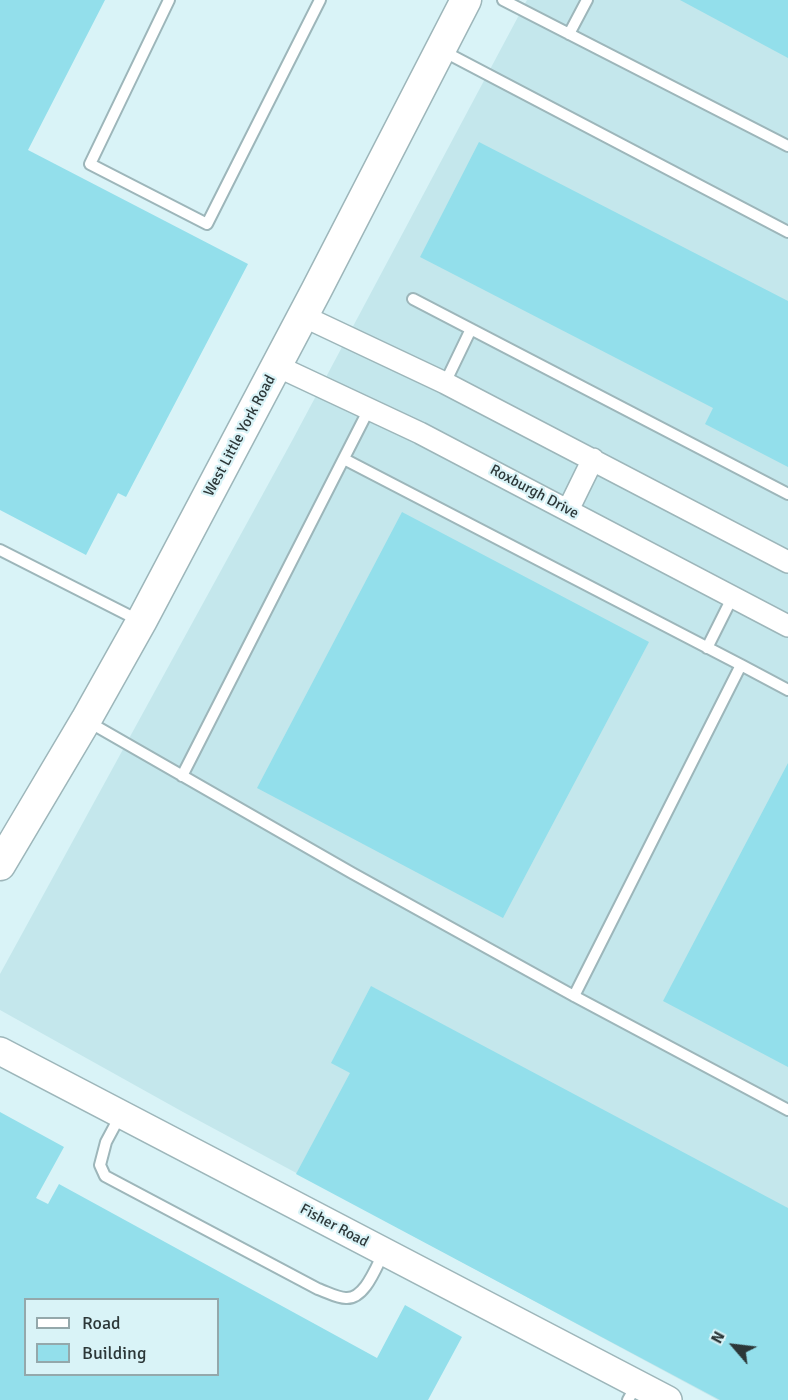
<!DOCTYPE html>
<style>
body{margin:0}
#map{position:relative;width:788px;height:1400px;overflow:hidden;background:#d9f3f7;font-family:Signika,sans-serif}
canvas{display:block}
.legend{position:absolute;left:24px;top:1298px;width:195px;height:78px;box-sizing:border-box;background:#d9f3f7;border:2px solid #94a8ab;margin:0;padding:8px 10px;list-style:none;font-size:18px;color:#2c3738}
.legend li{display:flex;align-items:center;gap:12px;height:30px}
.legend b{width:30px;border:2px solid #94a8ab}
.north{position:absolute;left:704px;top:1316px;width:60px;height:60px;-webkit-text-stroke:4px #d9f3f7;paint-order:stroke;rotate:298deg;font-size:16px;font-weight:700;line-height:24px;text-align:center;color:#2c3738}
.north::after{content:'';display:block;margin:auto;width:21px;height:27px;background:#2c3738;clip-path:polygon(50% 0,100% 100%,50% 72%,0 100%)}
</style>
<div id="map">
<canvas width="788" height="1400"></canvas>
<ul class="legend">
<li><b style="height:8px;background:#fff"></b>Road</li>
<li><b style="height:16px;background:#93dfeb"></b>Building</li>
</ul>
<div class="north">N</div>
</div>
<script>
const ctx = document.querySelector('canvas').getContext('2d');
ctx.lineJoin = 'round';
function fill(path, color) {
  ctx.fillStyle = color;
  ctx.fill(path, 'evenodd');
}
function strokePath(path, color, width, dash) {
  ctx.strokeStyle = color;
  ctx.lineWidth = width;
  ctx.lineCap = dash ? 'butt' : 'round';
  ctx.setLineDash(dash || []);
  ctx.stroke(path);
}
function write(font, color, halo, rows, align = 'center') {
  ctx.font = font + ' Signika,sans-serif';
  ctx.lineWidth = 4.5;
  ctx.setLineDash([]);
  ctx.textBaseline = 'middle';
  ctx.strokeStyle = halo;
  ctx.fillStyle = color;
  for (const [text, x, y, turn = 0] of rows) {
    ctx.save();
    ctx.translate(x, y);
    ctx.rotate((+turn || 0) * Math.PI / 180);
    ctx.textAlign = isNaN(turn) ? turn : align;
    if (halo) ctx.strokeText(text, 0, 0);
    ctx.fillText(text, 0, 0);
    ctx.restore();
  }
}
const built = new Path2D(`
 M527,0H788V1400H718L183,1112L0,1010V974L293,439Z`);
const building = new Path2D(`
 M0,0H105L28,150L248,264L126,497L118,493L86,555L0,510Z
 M680,0H788V58Z
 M479,142L788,301V467L705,424L713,408L420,257Z
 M402,512L649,642L503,918L257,788Z
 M788,763V1067L663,1001Z
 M371,986L788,1208V1400H720L296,1174L350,1073L331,1063Z
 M0,1112L64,1147L36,1198L48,1204L59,1184L377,1358L405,1305L462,1337L428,1400H0ZM26,1300H218V1374H26Z`);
const service = new Path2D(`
 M169,0L90,164L207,224L320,0
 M503,0L788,146
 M569,34L587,0
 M441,50L788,232
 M413,299L788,494
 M445,383L471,329
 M344,459L741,665L574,996
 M0,550L138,620
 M707,648L733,596
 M741,665L788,690
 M87,721L352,873L574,996L788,1110
 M182,776L369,409
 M121,1114L106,1142L100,1165L105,1176L318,1289C327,1292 337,1298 346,1298C365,1299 376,1267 384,1252
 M628,1400L637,1384`);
const minor = new Path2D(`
 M303,316L445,383L788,562
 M277,366L420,433L788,626
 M568,510L593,459`);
const tertiary = new Path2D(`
 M0,1051L668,1400`);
const secondary = new Path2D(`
 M0,865L86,720L141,622L316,291L466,0`);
const streetNames = [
 ["West Little York Road",240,436,-62],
 ["Roxburgh Drive",534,492,28],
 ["Fisher Road",334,1226,28]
];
fill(built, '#c4e7ec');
fill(building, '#93dfeb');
strokePath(service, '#9db6ba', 14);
strokePath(minor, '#9db6ba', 24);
strokePath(tertiary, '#9db6ba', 30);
strokePath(secondary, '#9db6ba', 33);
strokePath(service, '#fff', 10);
strokePath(minor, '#fff', 21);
strokePath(tertiary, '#fff', 27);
strokePath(secondary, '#fff', 30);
write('15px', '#2c3738', '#d9f3f7', streetNames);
</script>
